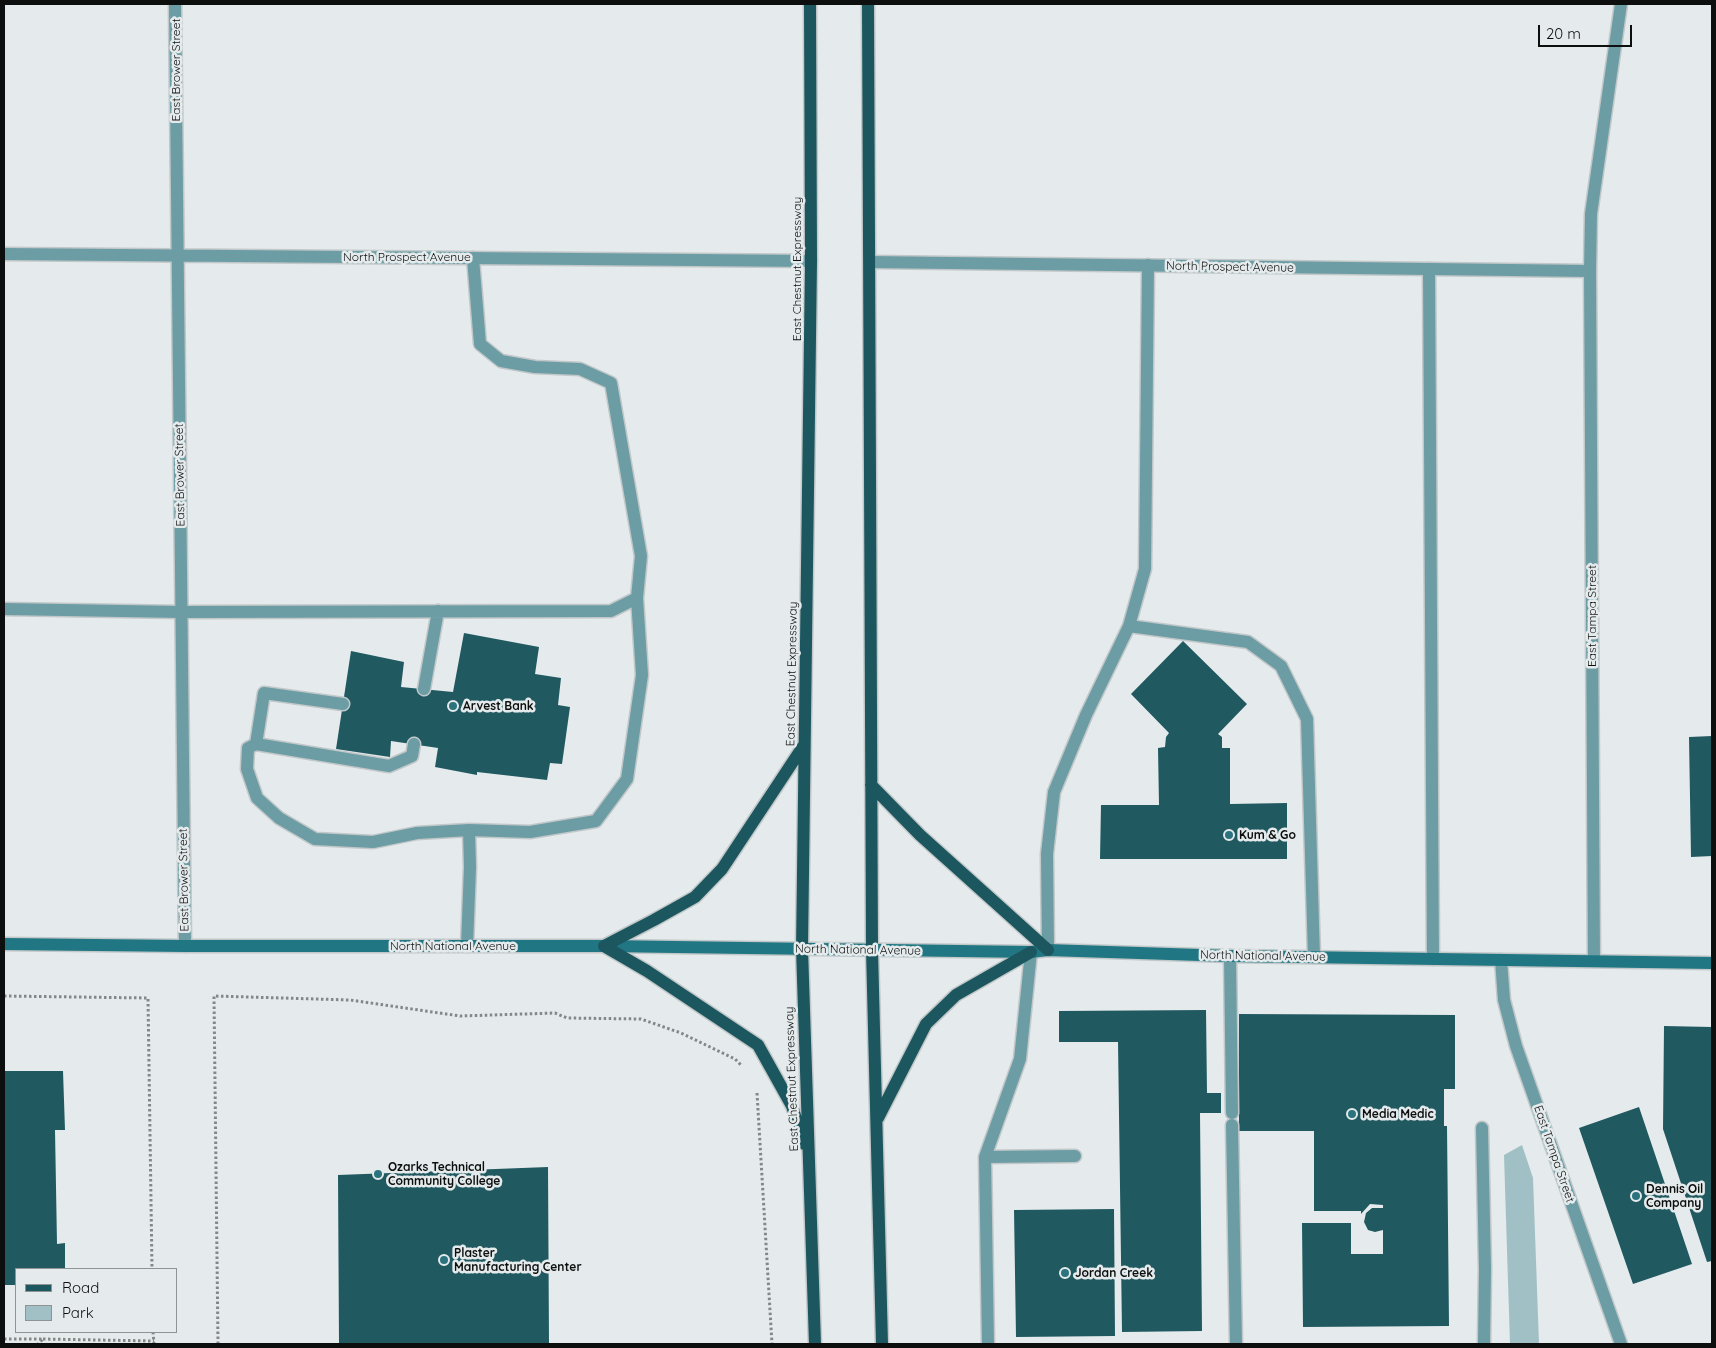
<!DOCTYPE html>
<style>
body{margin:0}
#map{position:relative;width:1716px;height:1348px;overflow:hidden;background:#e5ebec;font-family:Quicksand,sans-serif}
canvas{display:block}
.frame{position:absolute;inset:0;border:5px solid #0d0f0f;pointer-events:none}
.legend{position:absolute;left:15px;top:1268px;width:162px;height:65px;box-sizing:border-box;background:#e5ebec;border:1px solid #8f9394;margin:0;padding:6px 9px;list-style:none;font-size:15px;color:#0d0f0f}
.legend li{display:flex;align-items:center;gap:10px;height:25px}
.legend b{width:25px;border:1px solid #8f9394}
.scale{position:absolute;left:1538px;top:25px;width:94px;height:22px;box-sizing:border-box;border:2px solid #0d0f0f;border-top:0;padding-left:6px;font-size:15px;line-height:18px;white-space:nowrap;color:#0d0f0f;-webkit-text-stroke:4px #e5ebec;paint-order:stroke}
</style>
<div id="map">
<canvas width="1716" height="1348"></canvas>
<div class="frame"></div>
<ul class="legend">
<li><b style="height:6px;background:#1c575f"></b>Road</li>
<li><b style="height:14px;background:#a0c0c5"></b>Park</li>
</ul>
<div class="scale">20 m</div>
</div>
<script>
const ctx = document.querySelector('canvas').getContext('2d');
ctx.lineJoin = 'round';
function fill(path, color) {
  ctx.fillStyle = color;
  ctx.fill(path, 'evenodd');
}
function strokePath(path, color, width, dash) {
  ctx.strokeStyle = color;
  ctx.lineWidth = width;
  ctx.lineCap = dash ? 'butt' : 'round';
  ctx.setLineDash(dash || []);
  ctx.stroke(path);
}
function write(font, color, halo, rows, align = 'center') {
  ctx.font = font + ' Quicksand,sans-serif';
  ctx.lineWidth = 5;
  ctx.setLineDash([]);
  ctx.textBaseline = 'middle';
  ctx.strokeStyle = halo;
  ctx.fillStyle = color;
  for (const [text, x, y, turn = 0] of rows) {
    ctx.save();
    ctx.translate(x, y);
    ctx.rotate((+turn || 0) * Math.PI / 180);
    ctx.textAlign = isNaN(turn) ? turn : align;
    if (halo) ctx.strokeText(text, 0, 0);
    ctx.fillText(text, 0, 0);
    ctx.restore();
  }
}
const green = new Path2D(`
 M1522,1145L1533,1178L1539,1344H1510L1504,1155Z`);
const building = new Path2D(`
 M464,633L539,647L535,674L561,678L558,705L570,707L562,764L550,763L547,780L477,772V775L435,767L438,748L391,741L390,757L336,749L351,651L404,662L401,687L453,692Z
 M1183,641L1247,704L1218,734L1222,737V748H1230V804L1287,803V859H1100L1101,805H1159L1158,748L1165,747L1166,737L1169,733L1131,694Z
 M1712,736V856L1691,857L1689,737Z
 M1206,1010L1207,1093H1221V1113H1200L1202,1331L1122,1332L1118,1042H1059V1011Z
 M1239,1014L1455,1015V1089H1444V1126H1447L1449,1326L1303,1327L1302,1223H1351V1254H1383V1230L1375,1232L1368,1230L1364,1222L1366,1213L1372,1208H1383V1205L1370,1204L1361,1214V1211H1314V1131H1239Z
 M1664,1026L1712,1027V1261L1707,1262L1663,1129Z
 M4,1071H63L65,1130H55L57,1244L65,1243V1269H16V1285H4Z
 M1639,1107L1692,1264L1633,1284L1579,1128Z
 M548,1167L549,1344H339L338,1175Z
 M1114,1209L1115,1336L1016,1337L1014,1210Z`);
const path = new Path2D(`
 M4,996L148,998L152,1269
 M757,1093L772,1344
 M153,1332L154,1344
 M4,1339H43L38,1344
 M43,1339L154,1341
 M218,1344L214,996L350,1000L460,1016L555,1013L567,1018L641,1019L681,1033L735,1059L741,1065`);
const lane = new Path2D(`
 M1429,269L1433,959
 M1590,271L1591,214L1621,4
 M4,609L181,612L611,611L637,598L641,556L611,383L580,369L535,367L501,361L480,344L473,258
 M1129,626L1248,642L1281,666L1307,719L1314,957
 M424,689L438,611
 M256,744L264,693L343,704
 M414,744L412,756L389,766L256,744L248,748L247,769L257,798L279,818L315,839L373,842L417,833L469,830
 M467,946L470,867L469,830L530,832L596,821L627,779L642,675L637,598
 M1048,950L1047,854L1054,792L1086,715L1129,626L1145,569L1148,265
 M1230,956L1232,1113
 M1232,1125L1236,1344
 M1482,1128L1485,1269L1484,1344
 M985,1157L1075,1156
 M988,1344L985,1157L1020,1059L1031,952`);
const street = new Path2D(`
 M175,4L185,946
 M4,254L811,261
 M870,262L1590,271L1594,961
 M1501,960L1504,1000L1516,1046L1621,1344`);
const secondary = new Path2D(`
 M4,944L185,946H604L1031,952L1048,950L1230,956L1712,963`);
const primary = new Path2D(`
 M810,4L811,261L802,949L815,1344
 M868,4L872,950L882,1344
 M871,785L920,835L1048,950
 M604,946L647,971L758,1045L792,1106L804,1144
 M604,946L654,920L695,897L722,869L804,745
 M878,1118L926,1024L956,995L1031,952`);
const markers = [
 [453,706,5,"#2b737d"],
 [1229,835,5,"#2b737d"],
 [1352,1114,5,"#2b737d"],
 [378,1174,5,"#2b737d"],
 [1636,1196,5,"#2b737d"],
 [444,1260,5,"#2b737d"],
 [1065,1273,5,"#2b737d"]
];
const streetNames = [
 ["East Brower Street",176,70,-90],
 ["North Prospect Avenue",407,257],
 ["North Prospect Avenue",1230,267,1],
 ["East Chestnut Expressway",797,269,-90],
 ["East Brower Street",180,475,-91],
 ["East Tampa Street",1592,616,-90],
 ["East Chestnut Expressway",792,674,-89],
 ["East Brower Street",184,880,-91],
 ["North National Avenue",453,946],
 ["North National Avenue",858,950,1],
 ["North National Avenue",1263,956,1],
 ["East Chestnut Expressway",792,1079,-92],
 ["East Tampa Street",1554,1154,71]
];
const poiNames = [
 ["Arvest Bank",463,706],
 ["Kum & Go",1239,835],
 ["Media Medic",1362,1114],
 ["Ozarks Technical",388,1167],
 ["Community College",388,1181],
 ["Dennis Oil",1646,1189],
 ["Company",1646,1203],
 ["Plaster",454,1253],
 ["Manufacturing Center",454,1267],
 ["Jordan Creek",1075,1273]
];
fill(green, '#a0c0c5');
fill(building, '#215961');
strokePath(lane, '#c2c8c9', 15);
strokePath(street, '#c2c8c9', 15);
strokePath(secondary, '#c2c8c9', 15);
strokePath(primary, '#c2c8c9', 15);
strokePath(path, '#838788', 3, [2.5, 2.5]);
strokePath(lane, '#6c9da5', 12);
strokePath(street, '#6c9da5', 12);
strokePath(secondary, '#207783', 12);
strokePath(primary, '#1c575f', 12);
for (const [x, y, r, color] of markers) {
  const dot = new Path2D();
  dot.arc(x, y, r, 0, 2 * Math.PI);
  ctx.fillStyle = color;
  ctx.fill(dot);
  strokePath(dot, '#e5ebec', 2);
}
write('12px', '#0d0f0f', '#e5ebec', streetNames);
write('bold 12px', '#0d0f0f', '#e5ebec', poiNames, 'left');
</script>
